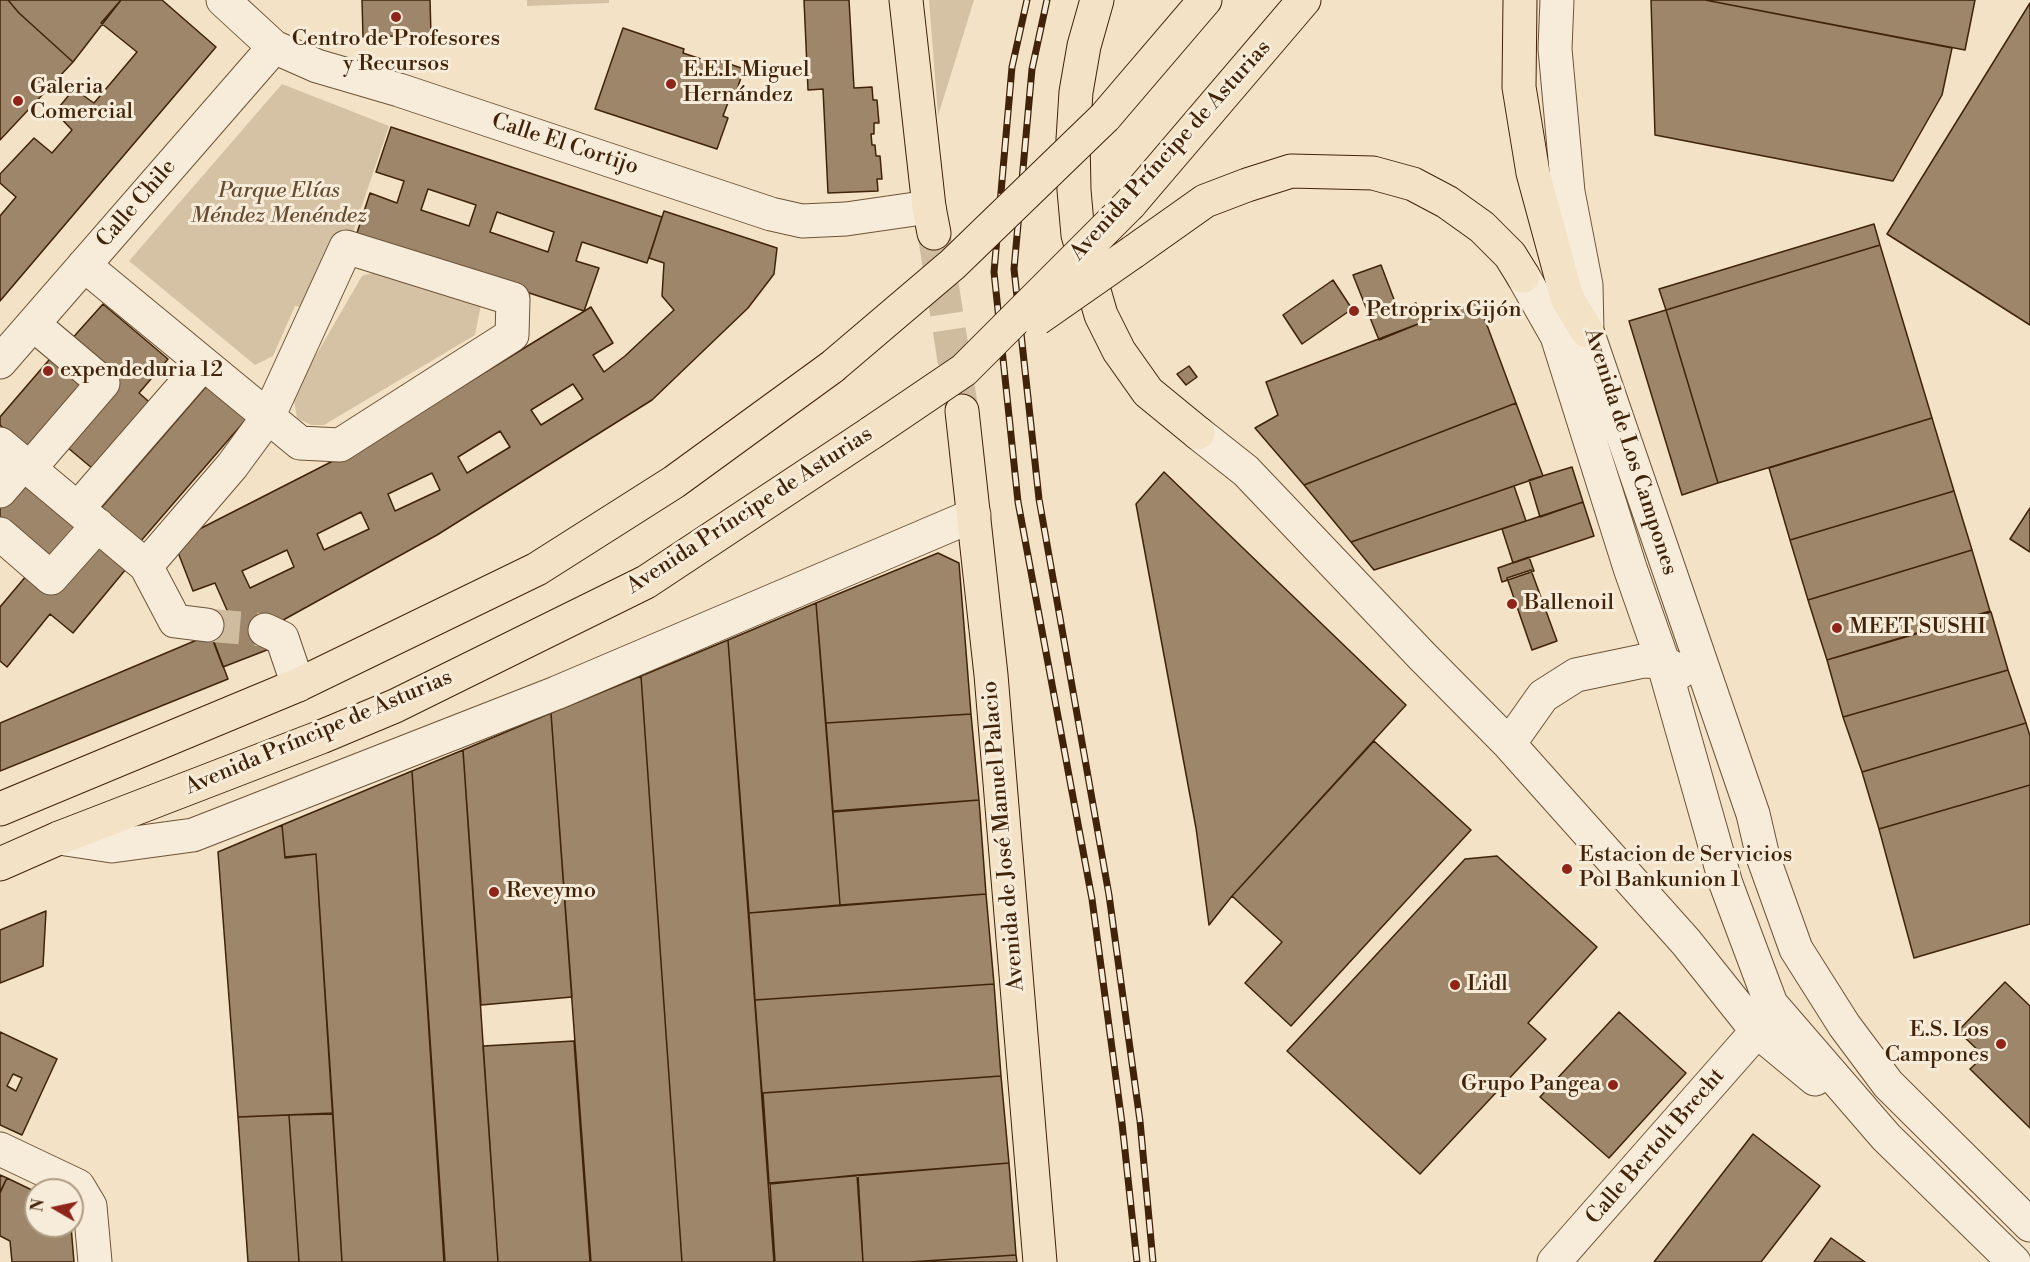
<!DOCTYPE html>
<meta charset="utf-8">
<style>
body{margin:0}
#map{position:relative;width:2030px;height:1262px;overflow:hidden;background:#f3e2c5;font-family:"Libre Bodoni",serif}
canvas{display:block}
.north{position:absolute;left:24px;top:1178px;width:60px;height:60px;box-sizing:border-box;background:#f7ecd9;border:2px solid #ae9c85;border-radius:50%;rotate:279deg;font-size:16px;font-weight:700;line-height:24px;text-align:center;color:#402308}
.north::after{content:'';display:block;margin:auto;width:21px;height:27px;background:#8f2418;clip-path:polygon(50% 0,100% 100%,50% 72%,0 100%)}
</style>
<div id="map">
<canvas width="2030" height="1262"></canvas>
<div class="north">N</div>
</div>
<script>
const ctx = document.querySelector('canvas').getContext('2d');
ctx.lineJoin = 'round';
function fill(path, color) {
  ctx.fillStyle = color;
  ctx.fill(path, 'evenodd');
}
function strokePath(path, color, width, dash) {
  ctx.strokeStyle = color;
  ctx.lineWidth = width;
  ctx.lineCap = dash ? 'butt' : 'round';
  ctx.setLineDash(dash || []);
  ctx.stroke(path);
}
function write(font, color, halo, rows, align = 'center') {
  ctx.font = font + ' "Libre Bodoni",serif';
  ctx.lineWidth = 6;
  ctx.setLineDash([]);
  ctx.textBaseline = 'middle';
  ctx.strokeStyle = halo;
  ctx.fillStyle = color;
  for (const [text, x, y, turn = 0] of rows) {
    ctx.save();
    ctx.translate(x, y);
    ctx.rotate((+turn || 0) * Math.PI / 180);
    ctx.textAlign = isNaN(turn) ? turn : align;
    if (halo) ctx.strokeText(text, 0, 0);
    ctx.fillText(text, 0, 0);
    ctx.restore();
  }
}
const green = new Path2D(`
 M527,0H609V3L527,6Z
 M929,0H974L938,116Z
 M282,84L389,126L350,241L309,308L295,306L273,356L255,365L129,261Z
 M378,271L481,305L475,335L324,425H311L297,418L293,395L362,276Z`);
const building = new Path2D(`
 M0,0H8L19,13L73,62L0,140Z
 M8,0H121L73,62L19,13Z
 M121,0H162L216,47L0,301V216L16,197L0,183V174L34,138L52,153L72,130L55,112L74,89L94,103L137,52L101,23Z
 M362,0H430L431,35L363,37Z
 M804,0H849L854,88L872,87L873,100H877L879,123H874V134H871L872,145H875L876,156H880L882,179H877L878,191L828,193L823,89L808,90Z
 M1651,0H1705L1952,48L1942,95L1893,181L1655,135Z
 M1705,0H1975L1965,50Z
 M2030,3V325L1887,234Z
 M623,28L684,49L683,53L710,62L712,58L744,69L733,101L729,100L723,116L728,118L717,149L595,109Z
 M391,127L662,217L647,263L582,242L576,261L599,268L584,311L356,236L370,193L397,203L404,181L376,172ZM428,189L476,205L469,226L421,210ZM497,212L554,232L548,252L490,232Z
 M664,211L777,248L774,274L748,308L652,400L437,535L265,630L272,648L223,667L207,625L230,617L215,583L193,591L174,542L378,438L591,307L613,343L593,355L604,372L625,356L674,310L662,296L664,263L649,258ZM573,384L583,399L541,425L531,410ZM500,431L510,447L467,473L458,457ZM432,473L440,490L395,511L388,494ZM361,512L369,529L324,550L317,534ZM287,550L294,567L250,588L242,571Z
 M1874,224L1880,245L1666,310L1659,289Z
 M1880,245L1932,418L1718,483L1666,310Z
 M1381,265L1398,310L1416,303L1423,322L1379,340L1353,275Z
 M1333,280L1352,309L1302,344L1283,315Z
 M1478,301L1516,403L1304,485L1255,428L1278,415L1266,382Z
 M103,304L168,359L139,393L155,407L99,474L61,442L113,380L69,342Z
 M1666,310L1718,483L1682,495L1629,321Z
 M55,353L92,385L33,453L0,425V417Z
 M1189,366L1197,377L1186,385L1177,374Z
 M210,382L249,416L140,542L101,508Z
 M1516,403L1543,476L1351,542L1304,485Z
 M1932,418L1954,491L1790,540L1769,468Z
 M1572,467L1583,502L1540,517L1529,480Z
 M1164,472L1406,705L1232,896L1209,925L1196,828L1136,504Z
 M20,479L83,532L55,565L0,519V502Z
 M1514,486L1526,521L1374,570L1351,542Z
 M1954,491L1972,550L1808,600L1790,540Z
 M1583,502L1594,536L1513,563L1502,529Z
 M2030,508V552L2010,539Z
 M93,541L126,569L73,633L50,614L7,667L0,661V607L27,575Z
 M1972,550L1990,611L1827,660L1808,600Z
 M938,553L959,563L971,714L826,723L816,603Z
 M1529,557L1534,571L1502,582L1498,568Z
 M1531,570L1557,641L1532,650L1507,578Z
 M816,603L840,905L749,913L728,640Z
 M1991,612L2008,670L1843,717L1827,660Z
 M211,634L228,679L0,771V723Z
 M728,640L774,1262H682L641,676Z
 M2008,670L2026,723L1862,772L1843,717Z
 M641,676L682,1262H591L551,713Z
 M551,713L572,997L481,1005L463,750Z
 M971,714L979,800L833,811L826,723Z
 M2026,723L2030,736V785L1879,829L1862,772Z
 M1374,741L1471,830L1291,1026L1245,983L1282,942L1232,896Z
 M463,750L498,1262H445L412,771Z
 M412,771L444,1262H342L316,854L285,857L282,825Z
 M2030,785V924L1914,958L1879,829Z
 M979,800L986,894L840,905L833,812Z
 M282,825L285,858L316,854L333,1113L238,1117L218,852Z
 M1497,856L1597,947L1528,1023L1546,1039L1420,1174L1287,1051L1465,859Z
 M986,894L994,984L755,1000L749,913Z
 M46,911L43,966L0,983V930Z
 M2005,982L2030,1006V1128L1970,1069L1984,1056L1958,1031Z
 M994,984L1001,1076L762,1093L755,1000Z
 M1619,1012L1686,1073L1609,1158L1540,1097Z
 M0,1032L57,1059L22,1135L0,1125ZM13,1074L22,1078L16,1091L7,1086Z
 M574,1041L590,1262H498L483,1046Z
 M1001,1076L1009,1163L769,1183L763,1093Z
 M333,1114L342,1262H299L289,1115Z
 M289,1115L299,1262H248L238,1117Z
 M1753,1134L1820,1186L1761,1262H1654Z
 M1009,1163L1016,1255L909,1262H863L858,1175Z
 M0,1175L7,1178L0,1192Z
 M857,1175L863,1262H775L770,1184Z
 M7,1178L36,1192V1226H71L74,1262H12L10,1241L0,1236V1193Z
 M1831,1238L1865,1262H1814Z
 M1016,1255L1017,1262H912Z`);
const minorTunnel = new Path2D(`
 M207,625L265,630`);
const majorTunnel = new Path2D(`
 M934,233L962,411`);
const minor = new Path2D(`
 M223,0L274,47L317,66L399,90L771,214L802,221L846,219L929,207
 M1557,0L1555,49L1568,192L1586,285L1587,331L1753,814L1763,857L1796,949L1844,1025L1888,1084L2030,1225
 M84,265L300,443L340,445L512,335L513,299L346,247L268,417L232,466L146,566L175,621L207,625
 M1523,276L1557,336L1630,568L1663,662L1726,884L1771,1004L1886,1137L2014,1262
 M0,362L274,47
 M1198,433L1246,471L1422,656L1509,744L1686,942L1757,1031L1815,1079
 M0,444L146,566
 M30,468L103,383L33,324
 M0,491L24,463
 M78,508L203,364
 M0,534L51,578L98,525
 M265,630L282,638L298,685
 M1509,744L1543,696L1576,675L1643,661L1663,662L1680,672
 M59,838L112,846L193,835L556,693L974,515
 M0,1149L78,1186L90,1206L95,1262
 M1554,1262L1757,1031L1768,1010`);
const major = new Path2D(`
 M906,0L929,207L934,233
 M962,411L991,675L1040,1262`);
const highway = new Path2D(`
 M1097,0L1084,46L1076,92L1073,139L1074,190L1078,235L1101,315L1119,351L1148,392L1198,433
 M1520,0L1519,87L1533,173L1567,298L1587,331
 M1105,117L1205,0
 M1130,204L1304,0
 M1133,252L1205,201L1247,185L1291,171L1373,173L1413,184L1447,202L1482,227L1510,255L1523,276
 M0,809L298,685L537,569L674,482L832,367
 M0,864L59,838L321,737L395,706L646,582L871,433`);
const rail = new Path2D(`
 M1027,0L1012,67L994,272L1018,502L1092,899L1122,1123L1137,1262
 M1047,0L1032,69L1014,269L1039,499L1109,895L1140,1121L1153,1262`);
const highwayBridge = new Path2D(`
 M1037,319L1133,252
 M832,367L953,264L1105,117
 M871,433L964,370L1130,204`);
const markers = [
 [396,17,6,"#8f2418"],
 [671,84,6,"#8f2418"],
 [18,101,6,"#8f2418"],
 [1354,311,6,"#8f2418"],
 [48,371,6,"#8f2418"],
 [1512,604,6,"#8f2418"],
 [1837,628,6,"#8f2418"],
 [1567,869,6,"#8f2418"],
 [494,892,6,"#8f2418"],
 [1455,985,6,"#8f2418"],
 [2001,1044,6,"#8f2418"],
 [1613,1085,6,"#8f2418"]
];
const poiNames = [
 ["Centro de Profesores",396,40,"center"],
 ["y Recursos",396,65,"center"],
 ["E.E.I. Miguel",683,71],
 ["Hernández",683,96],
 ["Galeria",30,88],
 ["Comercial",30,113],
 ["Petroprix Gijón",1366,311],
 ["expendeduria 12",60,371],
 ["Ballenoil",1524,604],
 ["MEET SUSHI",1849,628],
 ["Estacion de Servicios",1579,856],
 ["Pol Bankunion 1",1579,881],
 ["Reveymo",506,892],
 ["Lidl",1467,985],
 ["E.S. Los",1989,1031,"right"],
 ["Campones",1989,1056,"right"],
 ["Grupo Pangea",1601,1085,"right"]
];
const streetNames = [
 ["Calle El Cortijo",565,145,18],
 ["Avenida Príncipe de Asturias",1171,151,-48],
 ["Calle Chile",137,204,-49],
 ["Avenida de Los Campones",1630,452,72],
 ["Avenida Príncipe de Asturias",750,511,-33],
 ["Avenida Príncipe de Asturias",319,733,-23],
 ["Avenida de José Manuel Palacio",1004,836,-95],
 ["Calle Bertolt Brecht",1656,1147,-49]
];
const parkNames = [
 ["Parque Elías",279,192],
 ["Méndez Menéndez",279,217]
];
fill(green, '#d5c2a5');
fill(building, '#9d866a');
strokePath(building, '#402308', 1.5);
strokePath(minorTunnel, '#cfbc9f', 33, [33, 16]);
strokePath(majorTunnel, '#cfbc9f', 33, [33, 16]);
strokePath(minor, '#6d5337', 35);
strokePath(major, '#402308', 35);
strokePath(highway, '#402308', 35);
strokePath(minor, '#f7ecd9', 33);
strokePath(major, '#f3e2c5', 33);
strokePath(highway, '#f3e2c5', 33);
strokePath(rail, '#402308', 7);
strokePath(rail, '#f7ecd9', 4.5, [14]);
strokePath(highwayBridge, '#402308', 35, []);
strokePath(highwayBridge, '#f3e2c5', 33);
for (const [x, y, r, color] of markers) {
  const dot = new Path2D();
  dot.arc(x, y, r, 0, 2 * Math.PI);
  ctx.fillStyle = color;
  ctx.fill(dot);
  strokePath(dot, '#f7ecd9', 2);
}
write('22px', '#402308', '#f7ecd9', poiNames, 'left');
write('22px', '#402308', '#f7ecd9', streetNames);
write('italic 22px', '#654b2f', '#f7ecd9', parkNames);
</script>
